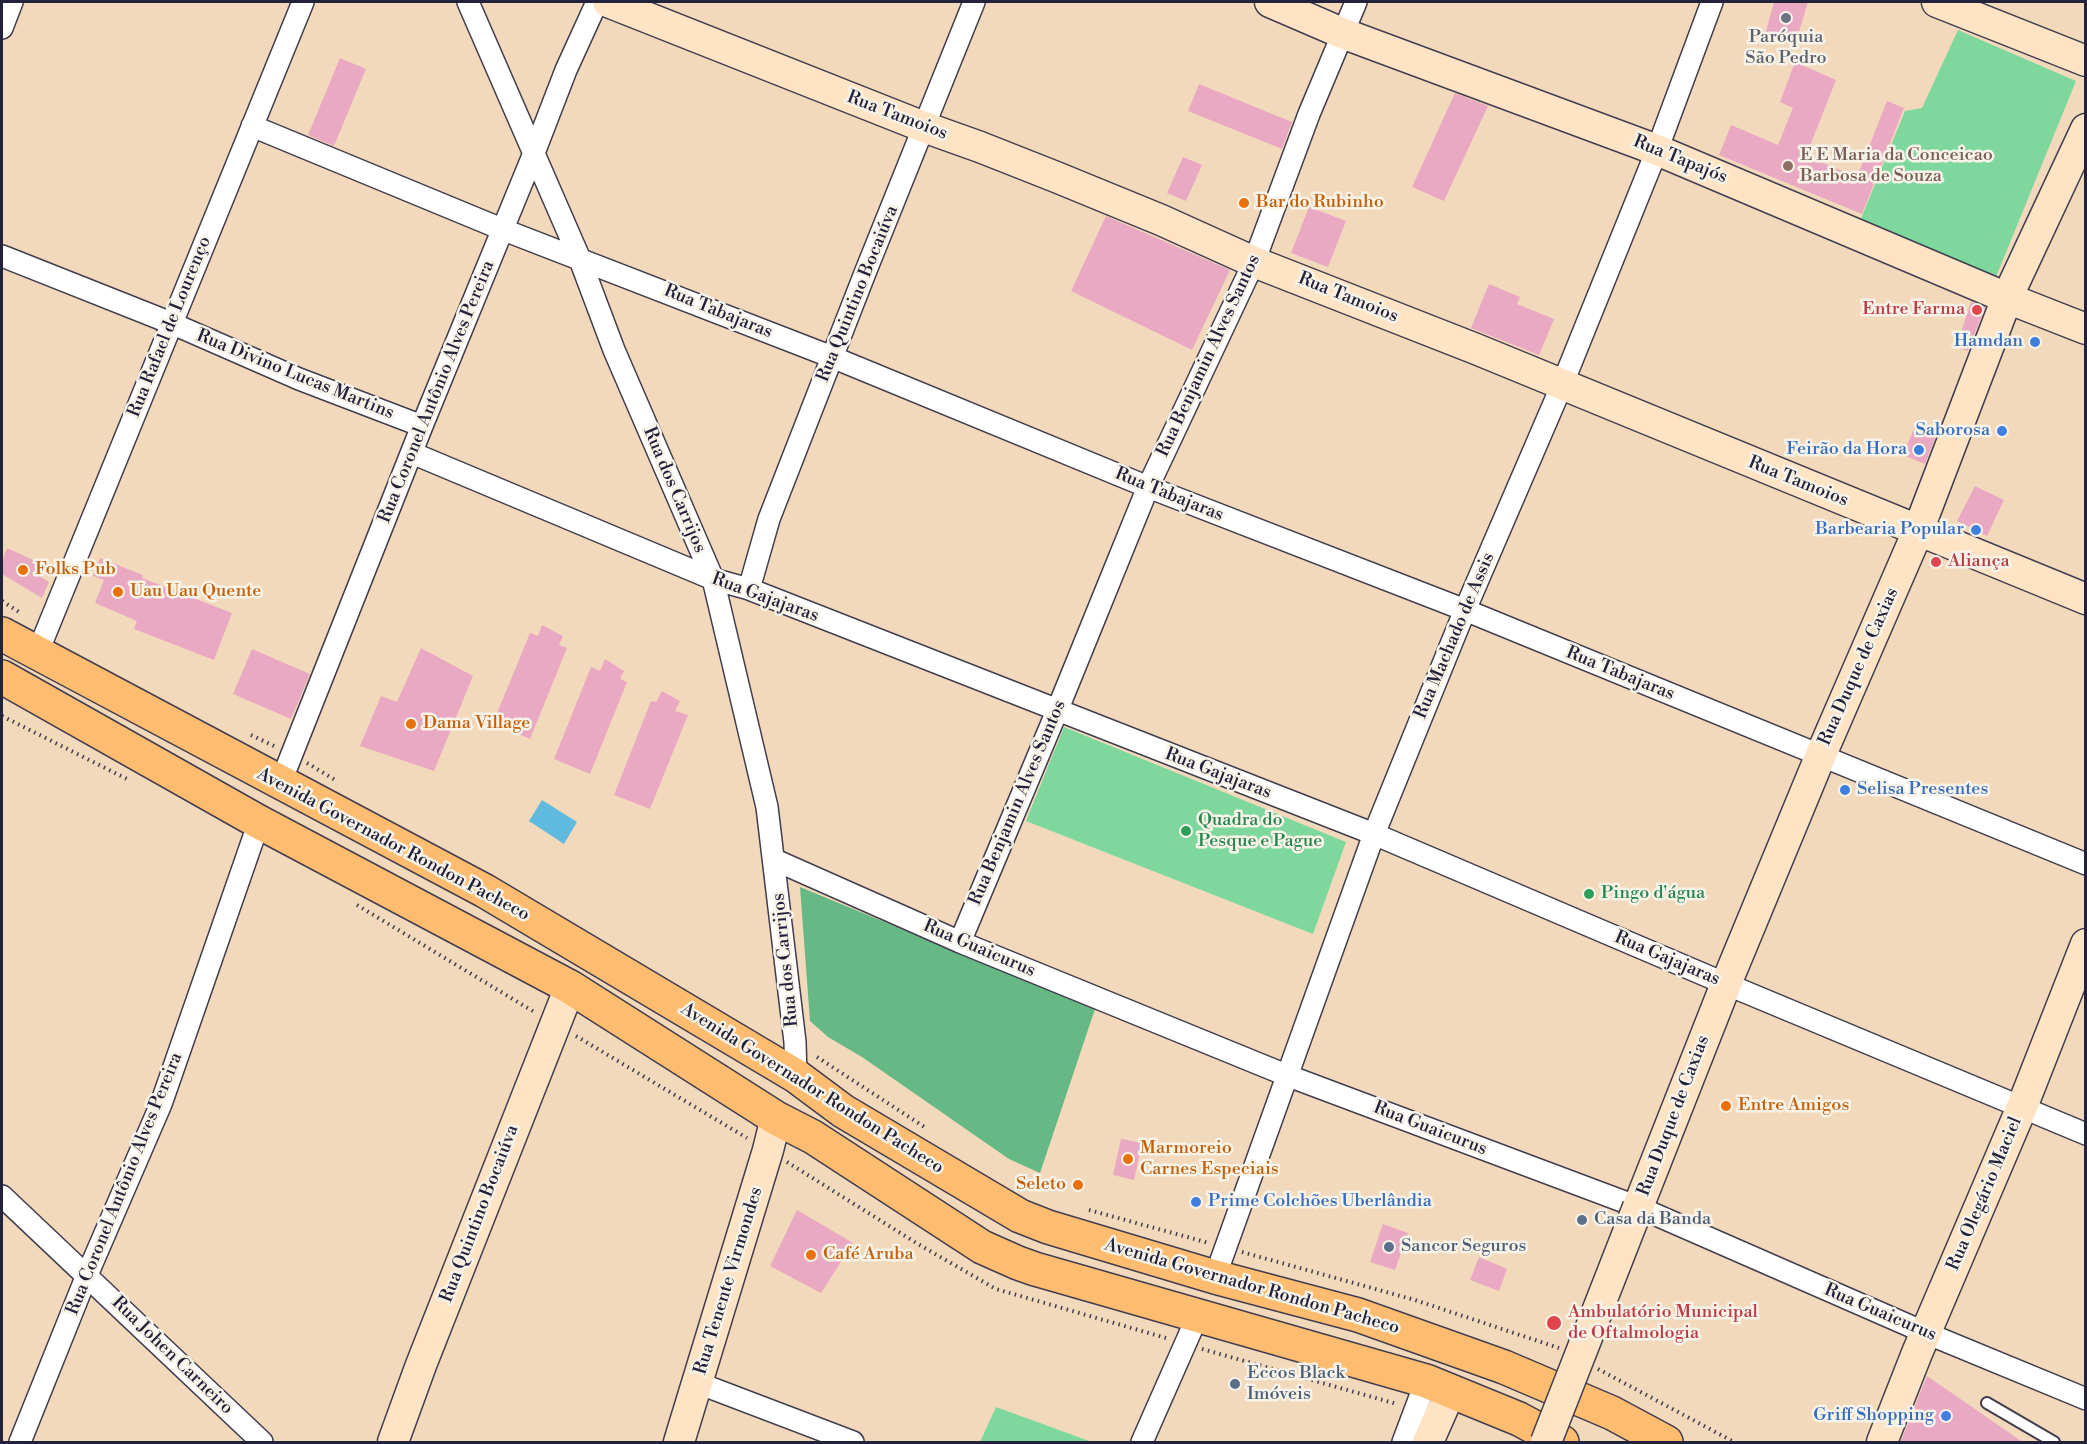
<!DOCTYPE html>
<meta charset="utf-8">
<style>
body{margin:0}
#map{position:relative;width:2087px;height:1444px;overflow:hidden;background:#f3d9bb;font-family:"Libre Bodoni",serif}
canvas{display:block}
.frame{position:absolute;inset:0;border:3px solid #22223b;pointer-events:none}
</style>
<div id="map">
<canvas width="2087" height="1444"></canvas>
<div class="frame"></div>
</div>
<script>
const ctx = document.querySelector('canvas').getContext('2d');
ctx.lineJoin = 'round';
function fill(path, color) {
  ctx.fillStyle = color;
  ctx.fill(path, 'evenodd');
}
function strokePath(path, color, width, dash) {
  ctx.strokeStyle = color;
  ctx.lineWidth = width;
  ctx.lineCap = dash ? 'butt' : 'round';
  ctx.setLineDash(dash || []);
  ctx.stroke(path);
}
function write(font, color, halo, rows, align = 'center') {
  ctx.font = font + ' "Libre Bodoni",serif';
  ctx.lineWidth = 5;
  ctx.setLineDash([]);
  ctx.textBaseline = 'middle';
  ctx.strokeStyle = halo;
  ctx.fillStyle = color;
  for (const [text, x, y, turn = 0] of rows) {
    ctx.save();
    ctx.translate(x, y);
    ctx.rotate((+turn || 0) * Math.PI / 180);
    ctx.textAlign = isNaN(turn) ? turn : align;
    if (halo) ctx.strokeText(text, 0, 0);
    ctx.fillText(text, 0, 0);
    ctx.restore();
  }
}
const green = new Path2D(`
 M1958,30L2076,81L1996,277L1860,221L1905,111L1922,108Z
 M1064,727L1346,842L1313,934L1026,821Z
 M996,1407L1092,1442H980Z`);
const forest = new Path2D(`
 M800,887L1095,1009L1040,1173L1009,1159L862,1057L828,1037L810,1021Z`);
const water = new Path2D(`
 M542,800L577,822L564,844L529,821Z`);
const building = new Path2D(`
 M1774,2H1808L1795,45L1765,35Z
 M340,58L366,69L334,146L308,135Z
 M1795,62L1836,80L1806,156L1857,177L1887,101L1904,108L1862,214L1719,155L1731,125L1778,145L1793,108L1780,102Z
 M1199,84L1292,122L1282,149L1188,111Z
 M1455,93L1488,106L1444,201L1412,187Z
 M1183,157L1202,165L1186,201L1167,193Z
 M1309,207L1346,221L1328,267L1291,253Z
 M1106,216L1230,270L1192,350L1071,291Z
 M1489,284L1520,297L1517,304L1554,319L1539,355L1471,328Z
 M1971,302L1985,307L1968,351L1956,347Z
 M1916,424L1937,433L1925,464L1903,455Z
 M1975,486L2004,500L1987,536L1957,521Z
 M7,548L46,566L41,577L49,582L42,598L2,574V561Z
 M100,558L143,575L142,578L232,613L214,660L134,629L137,621L95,603L104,580L93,576Z
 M542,625L563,636L559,645L567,648L530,739L493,723L530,633L538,636Z
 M421,648L473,676L434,771L360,746L381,696L397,702Z
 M252,649L310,674L291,719L233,694Z
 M605,659L624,671L620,679L627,682L590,774L554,759L591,667L600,671Z
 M662,691L680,701L675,711L688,715L650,809L614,795L651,701L656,702Z
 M1121,1139L1142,1143L1134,1180L1113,1175Z
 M797,1210L853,1243L821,1293L770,1266Z
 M1383,1224L1408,1233L1395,1270L1370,1262Z
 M1479,1257L1507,1269L1499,1291L1470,1280Z
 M1927,1376L1946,1389L2024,1443H1900Z`);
const path = new Path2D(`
 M2,601L19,612
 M2,716L127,779
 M251,735L274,746
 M307,763L337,781
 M357,905L536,1013
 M576,1036L747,1138
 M817,1057L926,1128
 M787,1162L918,1244L996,1289L1166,1338
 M1089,1210L1209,1243
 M1242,1252L1415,1300L1559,1348
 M1202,1349L1397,1404
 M1598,1369L1734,1442`);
const lane = new Path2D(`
 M1987,1403L2054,1442`);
const street = new Path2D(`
 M468,2L579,257L614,350L713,579L767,807L795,1042L796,1076
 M2,28L12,2
 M252,126L504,230L832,357L1148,487L1465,610L2086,864
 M2,256L171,323L299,379L422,426
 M412,453L713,579L749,589L1374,834L1726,984L2086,1134
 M749,589L769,519L865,273L974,2
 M37,654L303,2
 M280,784L422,426L534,153L566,70L597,2
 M775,860L960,942L1286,1075L1638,1207L1926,1333L2086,1399
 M960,942L1057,711L1148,487L1254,262L1309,114L1356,2
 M2,1196L262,1442
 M1215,1277L1374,834L1465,610L1562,385L1657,150L1712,2
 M698,1383L853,1442
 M20,1442L87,1275L161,1104L259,822
 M1142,1442L1198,1315
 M1403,1442L1426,1381`);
const secondary = new Path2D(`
 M608,2L924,127L980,147L1056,177L1161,220L1254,262L1476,349L2086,599
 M1270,2L1342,33L1657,150L2007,298L2086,329
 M1937,2L2086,61
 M1638,1207L1726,984L1820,757L1918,531L2007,298L2086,129
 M393,1442L421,1365L570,987
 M679,1442L768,1150L776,1118
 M1428,1442L1451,1390
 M1882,1442L1917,1353L2022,1107L2086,944`);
const primary = new Path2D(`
 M2,634L485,891L796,1076L843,1111L1020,1216L1048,1227L1215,1277L1358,1315L1504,1367L1612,1413L1666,1442
 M2,677L259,822L570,987L776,1118L813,1137L982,1247L1018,1263L1035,1269L1426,1381L1519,1419L1562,1442`);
const secondaryBridge = new Path2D(`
 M1546,1442L1638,1207`);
const markers = [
 [1786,18,6,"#6b7280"],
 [1788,166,6,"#8d6e63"],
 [1244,203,6,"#e8710a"],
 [1977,310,6,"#e0444e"],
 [2035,342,6,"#3f7fe0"],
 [2002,431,6,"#3f7fe0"],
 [1919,450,6,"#3f7fe0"],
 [1976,530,6,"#3f7fe0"],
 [1936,562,6,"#e0444e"],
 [23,570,6,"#e8710a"],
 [118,592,6,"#e8710a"],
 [411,724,6,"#e8710a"],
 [1845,790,6,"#3f7fe0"],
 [1186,831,6,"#2e9e5b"],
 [1589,894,6,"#2e9e5b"],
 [1726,1106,6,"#e8710a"],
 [1128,1159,6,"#e8710a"],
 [1078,1185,6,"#e8710a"],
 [1196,1202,6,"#3f7fe0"],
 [1582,1220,6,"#5c6f8a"],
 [1389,1247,6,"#5c6f8a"],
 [811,1255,6,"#e8710a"],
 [1554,1323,8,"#e0444e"],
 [1235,1384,6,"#5c6f8a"],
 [1946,1416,6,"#3f7fe0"]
];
const worshipNames = [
 ["Paróquia",1786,38],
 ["São Pedro",1786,59]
];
const streetNames = [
 ["Rua Tamoios",897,116,21],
 ["Rua Tapajós",1680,160,22],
 ["Rua Quintino Bocaiúva",858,294,-68],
 ["Rua Tamoios",1348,298,22],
 ["Rua Tabajaras",718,312,22],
 ["Rua Rafael de Lourenço",170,327,-68],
 ["Rua Benjamin Alves Santos",1209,356,-65],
 ["Rua Divino Lucas Martins",295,375,22],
 ["Rua Coronel Antônio Alves Pereira",437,392,-68],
 ["Rua Tamoios",1798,482,22],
 ["Rua dos Carrijos",674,490,67],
 ["Rua Tabajaras",1169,495,22],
 ["Rua Gajajaras",765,598,20],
 ["Rua Machado de Assis",1455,636,-67],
 ["Rua Duque de Caxias",1859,667,-66],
 ["Rua Tabajaras",1620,674,22],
 ["Rua Gajajaras",1218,774,21],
 ["Rua Benjamin Alves Santos",1018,803,-67],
 ["Avenida Governador Rondon Pacheco",393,845,28],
 ["Rua Guaicurus",979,949,23],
 ["Rua Gajajaras",1667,959,23],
 ["Rua dos Carrijos",786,960,-96],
 ["Avenida Governador Rondon Pacheco",812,1089,32],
 ["Rua Duque de Caxias",1674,1116,-69],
 ["Rua Guaicurus",1430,1129,21],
 ["Rua Coronel Antônio Alves Pereira",125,1184,-68],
 ["Rua Olegário Maciel",1985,1194,-67],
 ["Rua Quintino Bocaiúva",480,1214,-69],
 ["Rua Tenente Virmondes",729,1281,-73],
 ["Avenida Governador Rondon Pacheco",1252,1287,16],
 ["Rua Guaicurus",1880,1313,23],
 ["Rua Johen Carneiro",172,1356,44]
];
const educationNames = [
 ["E E Maria da Conceicao",1800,156],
 ["Barbosa de Souza",1800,177]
];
const foodNames = [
 ["Bar do Rubinho",1256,203],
 ["Folks Pub",35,570],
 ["Uau Uau Quente",130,592],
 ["Dama Village",423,724],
 ["Entre Amigos",1738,1106],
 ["Marmoreio",1140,1149],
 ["Carnes Especiais",1140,1170],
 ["Seleto",1066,1185,"right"],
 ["Café Aruba",823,1255]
];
const healthNames = [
 ["Entre Farma",1965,310,"right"],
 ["Aliança",1948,562],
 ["Ambulatório Municipal",1568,1313],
 ["de Oftalmologia",1568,1334]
];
const shopNames = [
 ["Hamdan",2023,342],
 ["Saborosa",1990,431],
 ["Feirão da Hora",1907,450],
 ["Barbearia Popular",1964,530],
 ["Selisa Presentes",1857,790,"left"],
 ["Prime Colchões Uberlândia",1208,1202,"left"],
 ["Griff Shopping",1934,1416]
];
const leisureNames = [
 ["Quadra do",1198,821],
 ["Pesque e Pague",1198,842],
 ["Pingo d'água",1601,894]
];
const serviceNames = [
 ["Casa da Banda",1594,1220],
 ["Sancor Seguros",1401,1247],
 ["Eccos Black",1247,1374],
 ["Imóveis",1247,1395]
];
fill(green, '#7ed89e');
fill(forest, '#66b885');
fill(water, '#60bade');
fill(building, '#e9a9c2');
strokePath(lane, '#413d4e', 14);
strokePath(street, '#413d4e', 24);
strokePath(secondary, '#413d4e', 33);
strokePath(primary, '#413d4e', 36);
strokePath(path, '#413d4e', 4, [1.5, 4.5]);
strokePath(lane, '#fff', 10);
strokePath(street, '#fff', 21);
strokePath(secondary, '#fee4c5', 30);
strokePath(primary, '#fdbc6f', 33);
strokePath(secondaryBridge, '#413d4e', 33, []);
strokePath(secondaryBridge, '#fee4c5', 30);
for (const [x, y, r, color] of markers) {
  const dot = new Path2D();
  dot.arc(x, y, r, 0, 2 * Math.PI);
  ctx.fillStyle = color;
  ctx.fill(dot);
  strokePath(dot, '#f7f3e8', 2);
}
write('18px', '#5b616d', '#f7f3e8', worshipNames);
write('18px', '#22223b', '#f7f3e8', streetNames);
write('18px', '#785e54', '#f7f3e8', educationNames, 'left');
write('18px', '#c56008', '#f7f3e8', foodNames, 'left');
write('18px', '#be3a42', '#f7f3e8', healthNames, 'left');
write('18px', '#366cbe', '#f7f3e8', shopNames, 'right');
write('18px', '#27864d', '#f7f3e8', leisureNames, 'left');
write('18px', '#4e5e75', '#f7f3e8', serviceNames, 'left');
</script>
